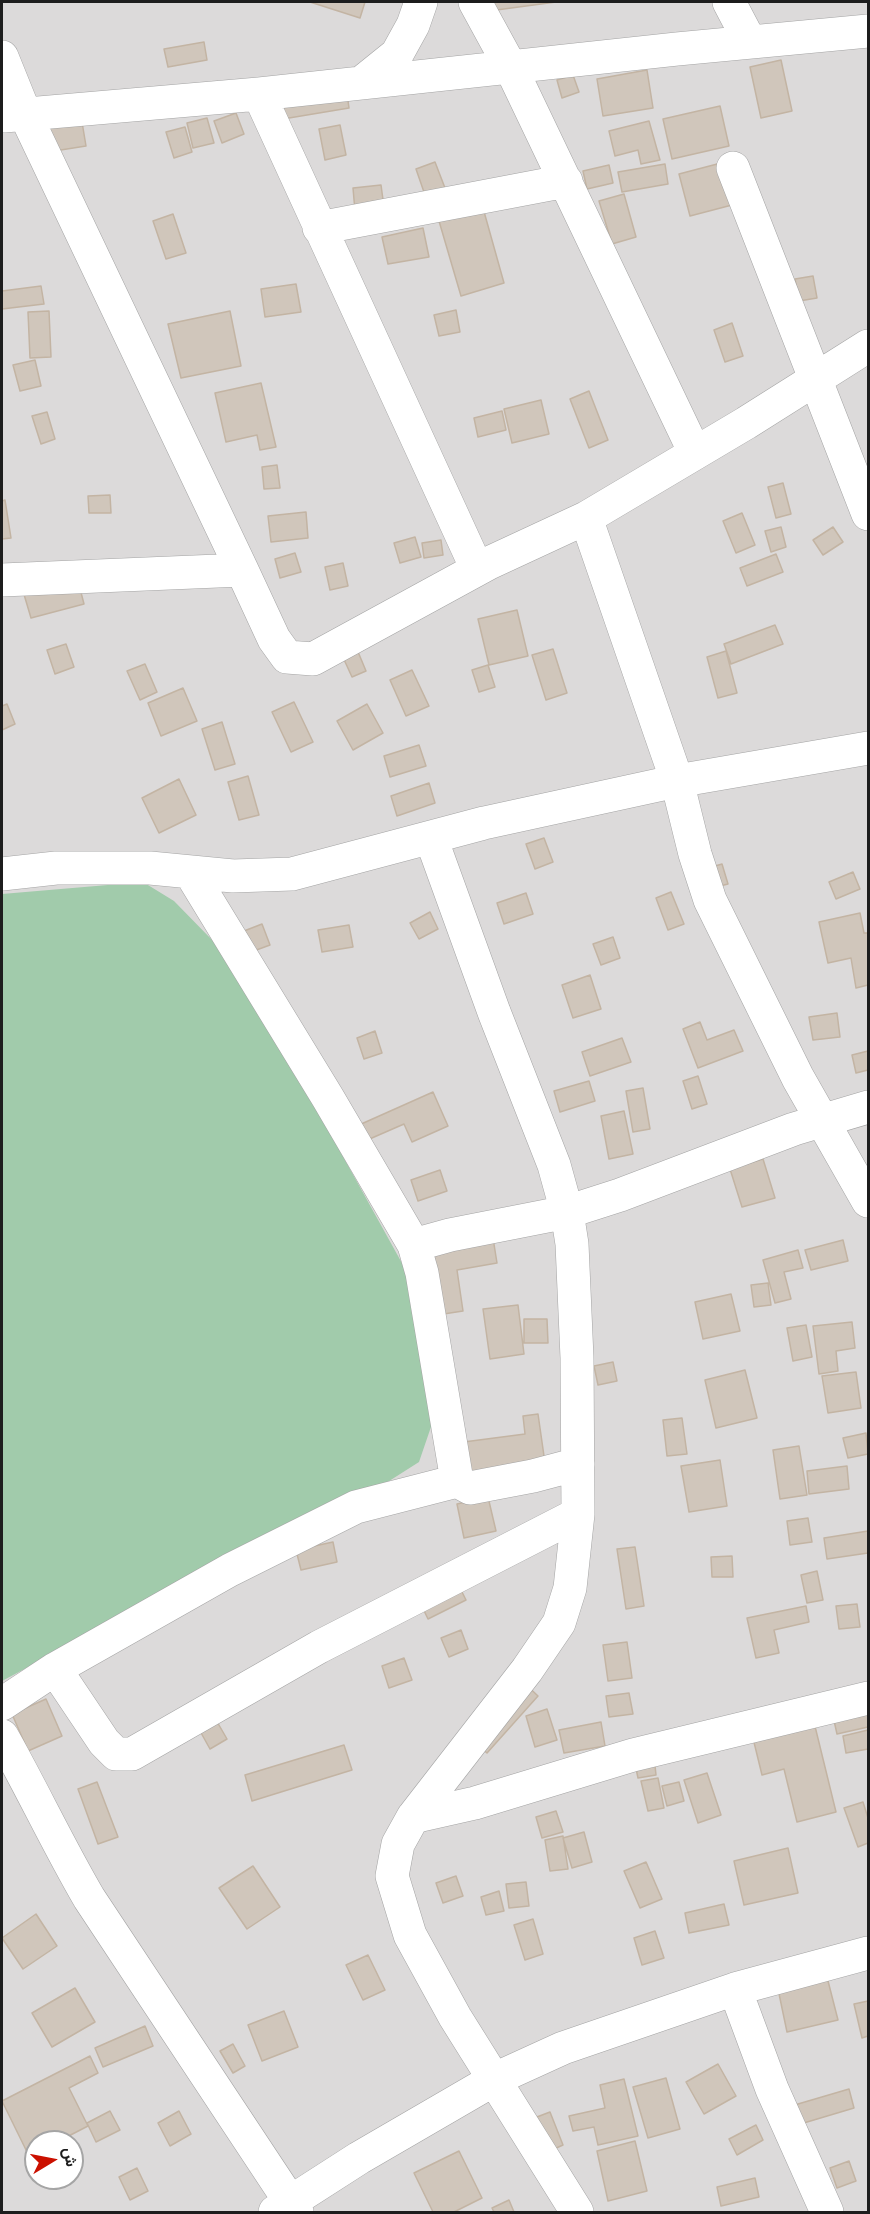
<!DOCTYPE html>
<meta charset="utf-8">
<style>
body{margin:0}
#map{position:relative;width:870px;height:2214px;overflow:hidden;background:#f0ece2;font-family:"DM Sans",Vazirmatn,sans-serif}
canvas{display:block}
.frame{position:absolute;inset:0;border:3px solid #1d1d1d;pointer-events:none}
.north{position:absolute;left:24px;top:2130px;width:60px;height:60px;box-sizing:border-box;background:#fff;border:2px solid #a5a5a5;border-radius:50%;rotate:80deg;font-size:16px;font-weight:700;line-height:24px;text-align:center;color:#1d1d1d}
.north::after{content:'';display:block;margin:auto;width:21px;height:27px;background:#cb1000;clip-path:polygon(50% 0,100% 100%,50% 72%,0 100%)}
</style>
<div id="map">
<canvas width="870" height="2214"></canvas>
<div class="frame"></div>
<div class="north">ش</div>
</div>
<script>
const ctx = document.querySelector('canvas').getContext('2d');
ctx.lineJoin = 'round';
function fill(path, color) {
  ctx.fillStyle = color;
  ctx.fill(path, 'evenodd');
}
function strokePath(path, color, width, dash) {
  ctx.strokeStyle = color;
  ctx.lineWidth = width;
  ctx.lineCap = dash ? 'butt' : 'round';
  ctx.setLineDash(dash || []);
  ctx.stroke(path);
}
const residential = new Path2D(`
 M2,2H868V2212H2ZM36,2142H72V2178H36Z`);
const cemetery = new Path2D(`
 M143,882L174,901L216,944L283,1048L403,1265L425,1335L433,1421L419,1462L375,1490L270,1538L2,1681V894Z`);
const building = new Path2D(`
 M310,2H365L360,18Z
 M487,2H556L489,11Z
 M204,42L207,60L168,67L164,49Z
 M781,60L792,111L761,118L750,67Z
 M647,70L653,108L603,116L597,79Z
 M573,75L579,92L562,98L557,80Z
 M345,80L349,108L277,120L273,91Z
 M720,106L729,146L672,159L663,119Z
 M236,113L244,134L222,143L214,121Z
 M81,116L86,146L48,152L43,122Z
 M207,118L214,143L193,148L187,123Z
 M649,121L660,160L641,164L638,150L615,156L609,131Z
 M340,125L346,155L325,160L319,129Z
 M185,127L192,152L174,158L166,132Z
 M435,162L445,188L425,195L416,169Z
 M721,163L732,205L690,216L679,174Z
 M665,164L668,184L622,192L618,172Z
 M609,165L613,183L587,189L583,171Z
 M381,185L384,207L355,211L353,188Z
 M624,194L636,237L612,244L599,201Z
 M483,208L504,283L461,296L439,221Z
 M173,214L186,253L166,259L153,221Z
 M423,228L429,257L388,264L382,237Z
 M813,276L817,298L799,301L795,279Z
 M296,284L301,312L265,317L261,289Z
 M41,286L44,304L2,309V291Z
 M456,310L460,332L439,336L434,315Z
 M49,311L51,357L30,358L28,312Z
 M230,311L241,366L181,378L168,324Z
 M732,323L743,356L725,362L714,330Z
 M35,360L41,386L20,391L13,365Z
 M261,383L276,447L260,450L257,435L226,442L215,393Z
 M589,391L608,440L589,448L570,399Z
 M541,400L549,434L512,443L504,409Z
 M502,411L506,430L478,437L474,418Z
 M47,412L55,439L41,444L32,416Z
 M277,465L280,488L264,489L262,467Z
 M783,483L791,514L776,518L768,487Z
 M110,495L111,513H89L88,496Z
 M5,500L11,538L2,539V501Z
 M306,512L308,538L271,542L268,516Z
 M742,513L755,545L736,553L723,521Z
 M781,527L786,547L771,552L765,531Z
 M833,527L843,542L823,555L813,540Z
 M415,537L421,557L400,563L394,543Z
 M441,540L443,555L424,558L422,543Z
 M295,553L301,572L280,578L275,559Z
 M776,554L783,572L747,586L740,568Z
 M343,563L348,586L330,590L325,567Z
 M77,577L84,604L31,618L23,591Z
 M517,610L528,656L489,665L478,619Z
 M775,625L783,644L731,664L724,644Z
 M66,644L74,667L55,674L47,650Z
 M356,647L366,671L352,677L341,653Z
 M553,649L567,693L546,700L532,655Z
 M726,651L737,693L718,698L707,657Z
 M145,664L157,692L140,700L127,671Z
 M488,665L495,687L479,692L472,670Z
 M412,670L429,706L406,716L390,680Z
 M183,688L197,721L161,736L148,703Z
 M294,702L313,742L291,752L272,712Z
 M7,704L15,724L2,730V706Z
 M367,704L383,733L353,750L337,721Z
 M222,722L235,764L215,770L202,729Z
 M419,745L426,766L390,777L384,756Z
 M248,776L259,815L239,820L228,782Z
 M179,779L196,815L159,833L142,798Z
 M429,783L435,803L397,816L391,796Z
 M544,838L553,862L535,869L526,844Z
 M722,864L728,884L704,890L698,871Z
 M853,872L860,889L836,899L829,882Z
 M671,892L684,924L668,930L656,898Z
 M526,893L533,914L504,924L497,903Z
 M430,912L438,929L419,939L410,923Z
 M860,913L864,933H868V985L856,988L851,958L828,963L819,922Z
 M262,924L270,945L251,952L244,931Z
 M349,925L353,947L322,952L318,930Z
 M613,937L620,958L601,965L593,944Z
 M590,975L601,1009L573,1018L562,985Z
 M837,1013L840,1037L813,1040L809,1017Z
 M700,1022L707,1040L734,1030L743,1051L698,1068L683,1029Z
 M375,1031L382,1053L364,1059L357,1038Z
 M622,1038L631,1062L590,1076L582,1052Z
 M868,1051V1070L856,1073L852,1055Z
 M698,1076L707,1104L692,1109L683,1081Z
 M589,1081L595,1101L560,1112L554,1091Z
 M643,1088L650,1129L633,1132L626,1091Z
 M433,1092L448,1126L412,1142L404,1124L365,1141L359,1125Z
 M624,1111L633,1154L609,1159L601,1116Z
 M763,1159L775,1198L742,1207L730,1169Z
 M440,1170L447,1191L418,1201L411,1180Z
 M493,1238L497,1263L457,1270L463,1311L437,1315L427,1249Z
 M843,1240L848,1261L811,1270L805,1250Z
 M798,1250L803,1268L784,1272L791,1299L775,1303L763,1260Z
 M768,1283L771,1305L754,1307L751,1285Z
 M731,1294L740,1331L703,1339L695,1302Z
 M518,1305L524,1354L490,1359L483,1309Z
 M524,1319H547L548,1343H524Z
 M852,1322L855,1348L836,1351L838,1371L819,1374L813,1326Z
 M806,1325L812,1357L793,1361L787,1328Z
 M613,1362L617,1381L598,1385L594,1366Z
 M745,1370L757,1418L716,1428L705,1380Z
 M856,1372L861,1408L828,1413L822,1376Z
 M538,1414L545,1463L460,1474L456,1443L525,1434L523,1416Z
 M682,1418L687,1454L667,1456L663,1420Z
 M866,1433L868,1454L848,1458L843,1438Z
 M799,1446L807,1495L780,1499L773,1450Z
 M720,1460L727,1506L689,1512L681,1466Z
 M847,1466L849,1489L809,1494L807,1471Z
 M488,1497L496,1531L464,1538L457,1504Z
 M808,1518L812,1542L790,1545L787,1521Z
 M868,1531V1553L827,1559L824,1538Z
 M333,1542L337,1562L301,1570L296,1550Z
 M635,1547L644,1606L626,1609L617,1549Z
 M732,1556L733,1577H712L711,1557Z
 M817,1571L823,1600L807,1603L801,1575Z
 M456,1580L466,1600L428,1619L418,1598Z
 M857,1604L860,1627L839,1629L836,1606Z
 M806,1606L809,1622L774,1630L779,1653L756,1658L747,1618Z
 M461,1630L468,1649L449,1657L441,1638Z
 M627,1642L632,1678L608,1681L603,1645Z
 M404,1658L412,1680L389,1688L382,1666Z
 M521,1680L538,1696L487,1753L469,1737Z
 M629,1693L633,1714L609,1717L606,1696Z
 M46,1699L62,1736L28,1751L12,1714Z
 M868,1700V1727L837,1734L831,1707Z
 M547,1709L557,1740L535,1747L526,1716Z
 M212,1713L227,1739L210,1749L195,1722Z
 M812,1714L836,1812L797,1822L784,1769L762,1775L751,1730Z
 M601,1722L605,1746L564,1753L559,1730Z
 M868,1730V1749L846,1753L843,1736Z
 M344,1745L352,1770L252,1801L245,1775Z
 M654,1756L656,1775L638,1778L634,1759Z
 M707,1773L721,1815L698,1823L684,1780Z
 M658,1778L664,1808L648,1811L641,1781Z
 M97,1782L118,1837L98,1844L78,1789Z
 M679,1782L684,1801L667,1806L662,1786Z
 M863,1802L868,1818V1843L858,1847L844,1808Z
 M556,1811L563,1832L542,1838L536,1817Z
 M584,1832L592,1862L572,1868L563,1838Z
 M563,1836L568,1869L550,1871L545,1840Z
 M788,1848L798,1893L744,1905L734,1861Z
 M646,1862L662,1899L640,1908L624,1871Z
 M253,1866L280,1907L247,1929L219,1888Z
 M456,1876L463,1896L443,1903L436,1883Z
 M526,1882L529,1906L509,1908L506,1884Z
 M499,1891L504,1911L486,1915L481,1897Z
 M724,1904L729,1925L689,1933L685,1913Z
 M36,1914L57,1946L23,1969L2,1938Z
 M533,1919L543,1954L525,1960L514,1925Z
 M655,1931L664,1958L642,1965L634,1938Z
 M368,1955L385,1990L363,2000L346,1965Z
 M827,1977L838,2020L787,2032L778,1989Z
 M75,1988L95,2022L52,2047L32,2013Z
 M868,2001V2036L862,2038L854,2004Z
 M284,2011L298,2047L262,2061L248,2025Z
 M145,2026L153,2046L103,2067L95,2048Z
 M233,2044L245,2066L233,2073L220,2051Z
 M90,2056L98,2073L69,2088L88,2126L57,2142H36V2152L29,2156L2,2101Z
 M718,2064L736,2096L704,2114L686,2082Z
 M666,2078L680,2129L648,2138L633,2087Z
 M624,2079L638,2136L598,2145L594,2127L573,2131L569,2116L605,2108L600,2085Z
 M849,2089L854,2108L787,2128L781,2109Z
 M110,2111L120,2130L96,2142L87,2123Z
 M179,2111L191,2134L170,2146L158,2123Z
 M550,2112L563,2145L543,2154L529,2120Z
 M756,2125L763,2140L737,2155L729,2139Z
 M635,2141L647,2191L608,2201L597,2151Z
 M459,2151L482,2198L454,2212H433L414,2173Z
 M849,2161L856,2181L837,2188L830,2168Z
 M137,2168L148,2191L130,2200L119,2177Z
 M755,2178L759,2197L721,2206L717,2187Z
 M509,2200L514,2212H494L492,2208Z`);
const minor = new Path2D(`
 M475,2L511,68L695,453
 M729,2L750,42
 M2,57L25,114L242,570L274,639L287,657L313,659L489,563L586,518L746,423L868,346
 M361,83L397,54L413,25L421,2
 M259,94L477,569
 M4,116L259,94L677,49L868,31
 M733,168L868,514
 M319,228L566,181
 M586,518L677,781L695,854L710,900L798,1078L868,1201
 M2,580L242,570
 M431,838L494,1012L554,1165L567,1212L572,1244L577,1358L578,1514L570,1588L559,1623L527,1670L413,1817L398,1844L392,1876L410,1935L455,2017L577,2212
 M2,874L56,868H150L233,876L292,874L484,823L677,781L868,748
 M414,1245L450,1235L567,1212L620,1195L794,1129L868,1107
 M457,1481L470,1488L533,1476L578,1464
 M55,1669L104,1742L116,1754H132L319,1647L578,1514
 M2,1704L55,1669L230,1570L356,1507L457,1481L422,1273L414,1245L328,1098L190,872
 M2,1736C32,1789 58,1845 89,1898L297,2212
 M413,1817L475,1803L633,1755L868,1698
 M735,1989L772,2089L827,2212
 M275,2212L359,2158L495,2079L563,2048L735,1989L868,1953`);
fill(residential, '#dcdada');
fill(cemetery, '#a1cbab');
fill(building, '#d0c6bb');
strokePath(building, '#c3b4a3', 1.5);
strokePath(minor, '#a4a4a4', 34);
strokePath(minor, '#fff', 33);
</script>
